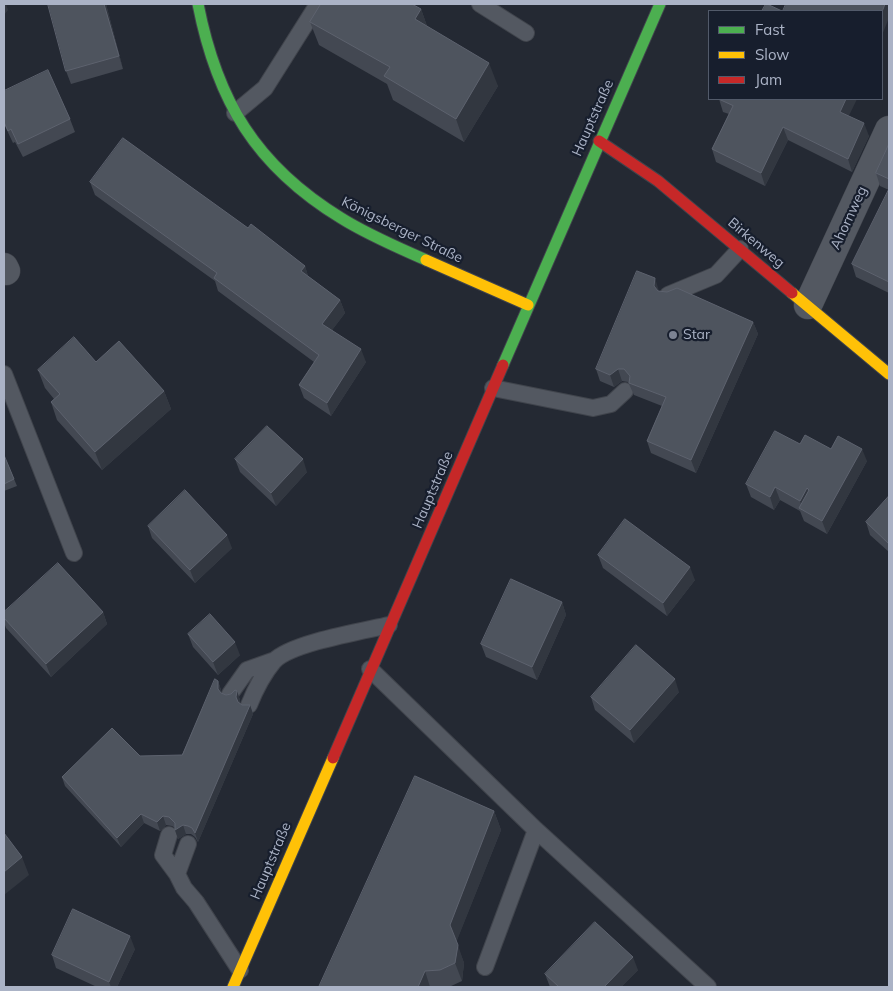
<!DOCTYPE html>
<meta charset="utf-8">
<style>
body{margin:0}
#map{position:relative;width:893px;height:991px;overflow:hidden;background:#242933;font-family:Mulish,sans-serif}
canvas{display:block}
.frame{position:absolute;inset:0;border:5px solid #abb3c6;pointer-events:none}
.legend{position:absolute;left:708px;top:10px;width:175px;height:90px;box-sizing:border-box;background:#171e2d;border:1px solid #525a6a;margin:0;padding:6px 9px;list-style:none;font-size:15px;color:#abb3c6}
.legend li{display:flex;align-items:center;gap:10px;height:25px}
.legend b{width:25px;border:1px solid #525a6a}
</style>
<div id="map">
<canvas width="893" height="991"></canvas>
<div class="frame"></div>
<ul class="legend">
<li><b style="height:6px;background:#4caf50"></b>Fast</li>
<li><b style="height:6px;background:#ffc107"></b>Slow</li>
<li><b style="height:6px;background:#c62828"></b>Jam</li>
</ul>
</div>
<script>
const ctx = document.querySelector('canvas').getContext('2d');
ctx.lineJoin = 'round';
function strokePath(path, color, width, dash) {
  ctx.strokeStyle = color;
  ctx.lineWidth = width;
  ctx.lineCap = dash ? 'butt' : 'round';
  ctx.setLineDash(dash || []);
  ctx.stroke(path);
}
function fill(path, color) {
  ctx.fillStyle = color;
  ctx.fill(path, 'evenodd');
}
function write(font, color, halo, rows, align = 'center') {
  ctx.font = font + ' Mulish,sans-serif';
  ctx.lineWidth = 4.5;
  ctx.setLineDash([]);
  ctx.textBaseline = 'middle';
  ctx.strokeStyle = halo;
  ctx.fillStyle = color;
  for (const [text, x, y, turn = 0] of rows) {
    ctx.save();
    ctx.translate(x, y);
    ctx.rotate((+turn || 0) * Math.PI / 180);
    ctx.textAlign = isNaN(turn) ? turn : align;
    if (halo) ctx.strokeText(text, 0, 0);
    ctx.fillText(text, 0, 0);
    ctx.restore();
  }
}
const lane = new Path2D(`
 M480,4L526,33
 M235,113L265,88L318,4
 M668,295L716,275L740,249
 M4,374L74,553
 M493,388L593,408L611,404L625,391
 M370,669L536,830L708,987
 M230,694L247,670L275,660
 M249,705C255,690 264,673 274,661C291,643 363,631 389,625
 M169,835L163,855L177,874
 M188,844L177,874L184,888L196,902L240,970
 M485,967L536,830`);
const street = new Path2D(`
 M4,267L6,271
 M808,305L889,130`);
const fast = new Path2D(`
 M198,4C217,101 256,166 341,218C368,235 397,247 426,260
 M503,365L660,4`);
const slow = new Path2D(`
 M426,260L528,305
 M792,293L889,374
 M233,987L333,758`);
const jam = new Path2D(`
 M599,141L658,181L792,293
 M333,758L503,365`);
const wall = new Path2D(`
 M106,4L123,69L71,84L66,71Z
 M421,9L427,26L498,86L464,142L393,100L387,84L319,45L310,22Z
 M4,91L70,119L75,132L23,157L15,142L13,143L4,124Z
 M719,99L849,116L869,136L852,172L788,140L765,186L716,162L712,149L729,114L723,112Z
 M889,144V293L856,277L852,264L889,190L880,186L876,173Z
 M90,182L248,228L305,266L308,276L340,300L345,313L332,330L366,362L331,416L304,398L299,385L314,362L218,291L215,281L95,195Z
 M659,291L753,322L758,334L696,473L651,453L647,441L662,406L634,395L628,382L622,381L614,387L600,381L596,369Z
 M96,362L164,391L171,409L102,470L57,420L51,402L54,399L45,388L38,370Z
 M800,444L831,449L867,461L827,534L804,521L800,511L780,500L774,510L751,497L746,484Z
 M4,455L17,486L4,491Z
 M235,459L307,472L276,506L240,472Z
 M889,496V552L870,535L866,522Z
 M148,526L232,548L195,583L152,538Z
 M598,555L695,580L667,616L603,568Z
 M562,602L566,615L537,680L486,657L481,644Z
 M4,612H103L107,624L51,677L6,628L4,622Z
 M188,634L240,655L218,675L193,647Z
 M218,681L221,690V693L226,695L231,694L237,691L240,700V703L242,705H250L253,714L198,842L195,837L191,834H186L178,839L175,830V828L172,826L166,825L160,831L144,823L121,847L65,786L62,777L182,755Z
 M679,692L634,743L595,710L591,697Z
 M494,811L501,830L456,942L464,963L462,981L449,987H319Z
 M135,949L117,987H97L56,968L52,955Z
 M638,970L621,987H550L545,974Z`);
const shadedWall = new Path2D(`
 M4,4H6L8,10L4,15Z
 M104,4H106L123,69L119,56Z
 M885,4H889V18L882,35V12Z
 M421,9L429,32L415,19Z
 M489,63L498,86L464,142L456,119Z
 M846,99H857L845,124L840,112Z
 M864,123L869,136L852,172L848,159Z
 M783,127L788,140L765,186L761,173Z
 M305,266L309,279L301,271Z
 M655,278L659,291V298L654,286Z
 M340,300L345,313L327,337L322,324Z
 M753,322L758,334L696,473L691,460Z
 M361,349L366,362L331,416L327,403Z
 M618,369L622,381L614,387L610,375Z
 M164,391L171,409L102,470L95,452Z
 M862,449L867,461L827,534L822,521Z
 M303,459L307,472L276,506L271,493Z
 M775,487L780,500L774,510L770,497Z
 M807,488L811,501L803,511L800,501Z
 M227,535L232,548L195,583L190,570Z
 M690,567L695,580L667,616L663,603Z
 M562,602L566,615L537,680L532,667Z
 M103,612L107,624L51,677L46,664Z
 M235,642L240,655L218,675L213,662Z
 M675,679L679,692L634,743L630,730Z
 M218,681L221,690V698L218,689Z
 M237,691L240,700L239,706L236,697Z
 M250,705L253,714L198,842L195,833Z
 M494,811L501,830L456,943L450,925Z
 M141,814L144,823L121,847L117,838Z
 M163,816L166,825L160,831L157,822Z
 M183,825L186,834L178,839L175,830Z
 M22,857L29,875L4,895V872Z
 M130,936L135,949L117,987H111L109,982Z
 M458,945L464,963L462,981L455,963Z
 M633,957L638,970L621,987H604Z
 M425,971L430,987H418Z`);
const building = new Path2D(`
 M48,4H104L119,56L66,71Z
 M321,4H412L421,9L415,19L489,63L456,119L384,76L390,67L310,22Z
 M766,4H767L782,11H762Z
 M786,4H885L882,12L783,11Z
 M48,70L70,119L18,144L11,129L8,131L4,122V91Z
 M719,99H846L840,112L864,123L848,159L783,127L761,173L712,149L733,106Z
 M123,138L248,228L251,224L305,266L301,271L340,300L322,324L361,349L327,403L299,385L319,355L214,278L217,273L90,182Z
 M889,144V179L876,173Z
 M889,189V282L852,264Z
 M637,271L655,278L654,286L658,291L667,292L677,288L753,322L691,460L647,441L666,397L629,383L630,376L624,369H618L610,375L596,369Z
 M74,337L96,362L119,341L164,391L95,452L51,402L60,394L38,370Z
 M267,426L303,459L271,493L235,459Z
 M775,431L800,444L805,435L831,449L838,436L862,449L822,521L799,508L809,490L807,488L800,501L775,487L770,497L746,484Z
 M4,455L14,479L4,484Z
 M185,490L227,535L190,570L148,526Z
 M889,496V544L866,522Z
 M625,519L690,567L663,603L598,555Z
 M58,563L103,612L46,664L4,618V612Z
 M511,579L562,602L532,667L481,644Z
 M210,614L235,642L213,662L188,634Z
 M636,645L675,679L630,730L591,697Z
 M215,679L218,681V689L221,693L226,695L231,694L235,690L237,691L236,697L238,702L242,705H250L195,833L192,828L188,826L183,825L175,830V823L169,817L163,816L157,822L141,814L117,838L62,777L112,728L140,756L182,755Z
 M415,776L494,811L450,925L458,945L455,963L440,970L425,971L418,987H319Z
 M4,833L22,857L4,872Z
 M73,909L130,936L109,982L52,955Z
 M595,922L633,957L604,987H559L545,974Z`);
const markers = [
 [673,335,5,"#7c8393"]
];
const streetNames = [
 ["Hauptstraße",593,118,-66],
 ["Ahornweg",849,218,-65],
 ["Königsberger Straße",402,230,26],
 ["Birkenweg",756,243,40],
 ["Hauptstraße",433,490,-67],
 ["Hauptstraße",271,861,-67]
];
const poiNames = [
 ["Star",683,335]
];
strokePath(lane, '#40444c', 18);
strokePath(street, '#40444c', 29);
strokePath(fast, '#40444c', 13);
strokePath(slow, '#40444c', 13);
strokePath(jam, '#40444c', 13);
strokePath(lane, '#535861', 16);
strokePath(street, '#535861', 28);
strokePath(fast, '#4caf50', 11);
strokePath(slow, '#ffc107', 11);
strokePath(jam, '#c62828', 11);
fill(wall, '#434852');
fill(shadedWall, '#323740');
fill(building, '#4e545e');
strokePath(building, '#5d626e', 1);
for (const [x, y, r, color] of markers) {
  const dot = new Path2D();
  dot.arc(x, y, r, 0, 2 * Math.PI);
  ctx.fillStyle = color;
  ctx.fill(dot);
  strokePath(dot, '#171e2d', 2);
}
write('14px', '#abb3c6', '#171e2d', streetNames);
write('14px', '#abb3c6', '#171e2d', poiNames, 'left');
</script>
